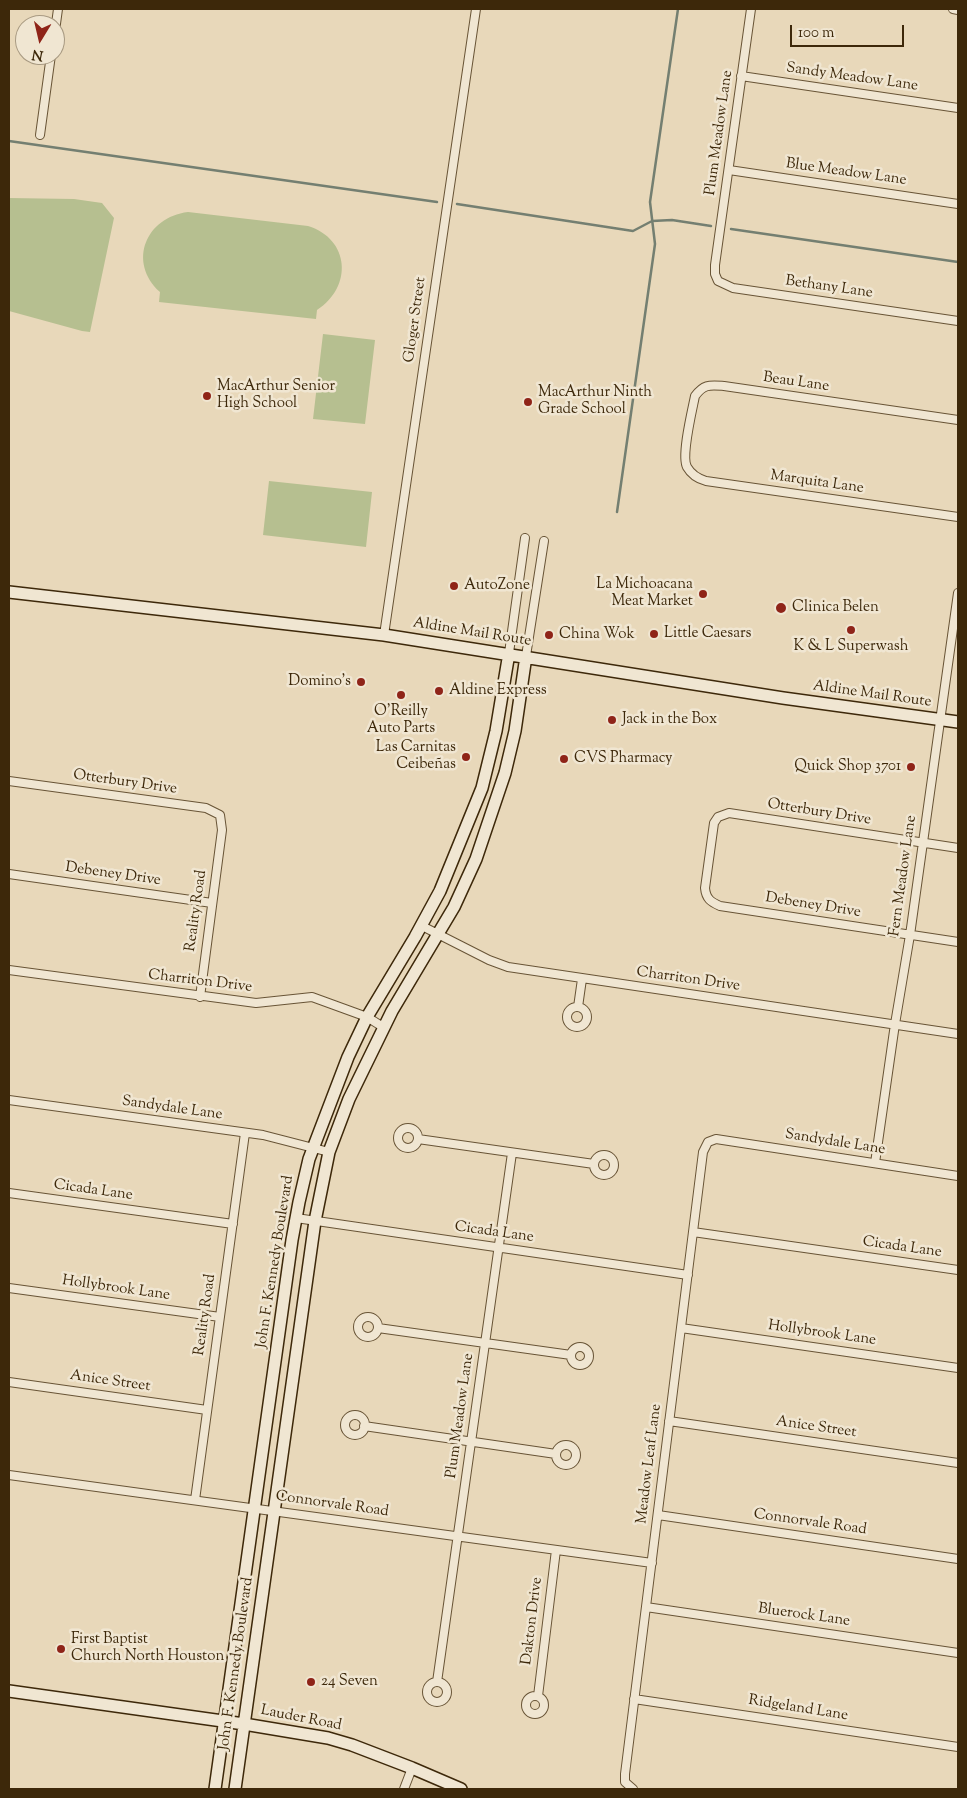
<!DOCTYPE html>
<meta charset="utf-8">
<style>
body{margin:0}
#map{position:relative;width:967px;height:1798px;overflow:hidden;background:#e8d8ba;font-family:"Sorts Mill Goudy",serif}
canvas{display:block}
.frame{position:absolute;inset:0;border:10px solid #3d280a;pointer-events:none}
.north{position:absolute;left:15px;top:15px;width:50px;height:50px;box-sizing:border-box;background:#f0e6d2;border:1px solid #a89a82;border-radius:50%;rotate:189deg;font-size:14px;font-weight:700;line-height:20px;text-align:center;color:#3d280a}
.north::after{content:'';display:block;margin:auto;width:18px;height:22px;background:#8f2418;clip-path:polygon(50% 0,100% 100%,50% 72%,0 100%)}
.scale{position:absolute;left:790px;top:25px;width:114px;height:22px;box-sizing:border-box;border:2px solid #3d280a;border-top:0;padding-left:6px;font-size:15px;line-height:18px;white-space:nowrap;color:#3d280a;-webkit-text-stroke:4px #f0e6d2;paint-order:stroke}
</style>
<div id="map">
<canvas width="967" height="1798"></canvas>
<div class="frame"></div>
<div class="north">N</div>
<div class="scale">100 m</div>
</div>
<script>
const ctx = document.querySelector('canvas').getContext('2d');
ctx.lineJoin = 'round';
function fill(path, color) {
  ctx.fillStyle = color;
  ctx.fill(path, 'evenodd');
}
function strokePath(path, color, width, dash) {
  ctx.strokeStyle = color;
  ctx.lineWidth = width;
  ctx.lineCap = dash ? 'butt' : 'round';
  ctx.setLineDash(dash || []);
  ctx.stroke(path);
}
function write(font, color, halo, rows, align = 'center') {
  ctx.font = font + ' "Sorts Mill Goudy",serif';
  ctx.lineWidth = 5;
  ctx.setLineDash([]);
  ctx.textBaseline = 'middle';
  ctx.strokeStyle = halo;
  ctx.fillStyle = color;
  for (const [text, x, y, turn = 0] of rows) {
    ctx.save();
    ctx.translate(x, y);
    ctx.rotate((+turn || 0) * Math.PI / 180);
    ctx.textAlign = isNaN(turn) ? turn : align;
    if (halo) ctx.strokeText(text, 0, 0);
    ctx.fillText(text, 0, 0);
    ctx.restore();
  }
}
const green = new Path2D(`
 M9,198L74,199L102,203L114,218L90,332L82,331L9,311Z
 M188,212L308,226C350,239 353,287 317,310L316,319L159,302L160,292C127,262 146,217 188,212Z
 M323,334L375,340L365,424L313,419Z
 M269,481L372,492L366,547L263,535Z`);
const stream = new Path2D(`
 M9,141L437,202
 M457,204L633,231L652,221L672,220L711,226
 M731,229L958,262
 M617,512L655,244L650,202L678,9`);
const minor = new Path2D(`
 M751,9L715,265V274L718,281L733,288L958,321
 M953,9L958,10
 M55,31L58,9
 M741,76L958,108
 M40,135L51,55
 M729,170L958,204
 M958,420L724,386C709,385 704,384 695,396C692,411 681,456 687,467C691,474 699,479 706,481L958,517
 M384,635L476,9
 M509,653L525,538
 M526,656L544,541
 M9,781L206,808L220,815L222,830L200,997
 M958,848L729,813L718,817L714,823L705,888C706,899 711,902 720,906L958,942
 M9,874L212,903
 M422,926L489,960L508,967L958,1034
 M9,970L256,1003L312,997L367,1017L383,1027
 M578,1007L582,979
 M567 1017a10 10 0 1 1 20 0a10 10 0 1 1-20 0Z
 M9,1100L263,1135L329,1152
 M398 1138a10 10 0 1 1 20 0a10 10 0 1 1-20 0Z
 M418,1139L594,1164
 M594 1165a10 10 0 1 1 20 0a10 10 0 1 1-20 0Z
 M875,1163L895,1024L910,935L958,593
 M9,1193L233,1224
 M296,1218L688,1275
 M693,1232L958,1270
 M9,1288L220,1317
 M358 1327a10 10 0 1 1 20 0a10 10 0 1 1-20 0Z
 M378,1328L571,1355
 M681,1328L958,1368
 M571 1356a9 9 0 1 1 18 0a9 9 0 1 1-18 0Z
 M9,1382L207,1410
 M345 1425a10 10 0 1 1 20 0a10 10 0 1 1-20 0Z
 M669,1421L958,1463
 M364,1426L556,1454
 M556 1455a10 10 0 1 1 20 0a10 10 0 1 1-20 0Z
 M9,1475L652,1563
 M195,1500L245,1133
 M658,1515L958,1559
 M646,1607L958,1653
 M437,1682L512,1153
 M427 1692a10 10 0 1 1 20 0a10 10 0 1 1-20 0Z
 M526 1705a9 9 0 1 1 18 0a9 9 0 1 1-18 0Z
 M538,1696L556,1550
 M634,1699L958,1747
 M404,1789L412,1768
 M633,1789L625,1782V1774L703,1152L708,1142L716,1139L958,1176`);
const secondary = new Path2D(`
 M9,592L384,635L783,698L958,722
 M9,1691L244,1724L328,1738L352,1745L412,1768L461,1789
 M215,1789L292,1240L299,1202L309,1159L348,1057L367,1017L415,937L440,891L482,788L496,731L509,653
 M235,1789L315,1221L329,1152L349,1099L392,1011L454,907L476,859L505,773L515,731L526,656`);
const markers = [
 [207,396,5,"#8f2418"],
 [528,402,5,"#8f2418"],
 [454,586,5,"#8f2418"],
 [703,594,5,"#8f2418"],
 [781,608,6,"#8f2418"],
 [851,630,5,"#8f2418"],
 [654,634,5,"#8f2418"],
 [549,635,5,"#8f2418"],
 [361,682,5,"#8f2418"],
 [439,691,5,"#8f2418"],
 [401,695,5,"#8f2418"],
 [612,720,5,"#8f2418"],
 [466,757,5,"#8f2418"],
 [564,759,5,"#8f2418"],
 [911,767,5,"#8f2418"],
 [61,1649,5,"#8f2418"],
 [311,1682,5,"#8f2418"]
];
const streetNames = [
 ["Sandy Meadow Lane",852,78,8],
 ["Plum Meadow Lane",720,133,-82],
 ["Blue Meadow Lane",846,173,8],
 ["Bethany Lane",829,288,8],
 ["Gloger Street",416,320,-82],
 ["Beau Lane",796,383,8],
 ["Marquita Lane",817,483,8],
 ["Aldine Mail Route",472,633,9],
 ["Aldine Mail Route",872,695,8],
 ["Otterbury Drive",125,783,8],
 ["Otterbury Drive",819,813,9],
 ["Debeney Drive",113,875,8],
 ["Fern Meadow Lane",904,876,-82],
 ["Debeney Drive",813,906,9],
 ["Reality Road",197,911,-82],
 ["Charriton Drive",688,980,8],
 ["Charriton Drive",200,982,7],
 ["Sandydale Lane",172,1109,8],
 ["Sandydale Lane",835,1143,9],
 ["Cicada Lane",93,1191,8],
 ["Cicada Lane",494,1233,8],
 ["Cicada Lane",902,1248,8],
 ["John F. Kennedy Boulevard",276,1262,-81],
 ["Hollybrook Lane",116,1289,8],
 ["Reality Road",206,1315,-82],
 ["Hollybrook Lane",822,1334,8],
 ["Anice Street",110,1382,8],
 ["Plum Meadow Lane",461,1416,-82],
 ["Anice Street",816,1428,8],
 ["Meadow Leaf Lane",650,1464,-83],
 ["Connorvale Road",332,1505,8],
 ["Connorvale Road",810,1523,8],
 ["Bluerock Lane",804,1616,8],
 ["Dakton Drive",533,1621,-83],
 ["John F. Kennedy Boulevard",237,1664,-82],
 ["Ridgeland Lane",798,1709,9],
 ["Lauder Road",301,1719,11]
];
const poiNames = [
 ["MacArthur Senior",217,387],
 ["High School",217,404],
 ["MacArthur Ninth",538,393],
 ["Grade School",538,410],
 ["La Michoacana",693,585,"right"],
 ["Meat Market",693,602,"right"],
 ["AutoZone",464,586],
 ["Clinica Belen",792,608],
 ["Little Caesars",664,634],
 ["China Wok",559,635],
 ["K & L Superwash",851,647,"center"],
 ["Domino's",351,682,"right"],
 ["Aldine Express",449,691],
 ["O'Reilly",401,712,"center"],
 ["Auto Parts",401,729,"center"],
 ["Jack in the Box",622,720],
 ["Las Carnitas",456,748,"right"],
 ["Ceibeñas",456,765,"right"],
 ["CVS Pharmacy",574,759],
 ["Quick Shop 3701",901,767,"right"],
 ["First Baptist",71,1640],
 ["Church North Houston",71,1657],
 ["24 Seven",321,1682]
];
fill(green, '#b6bf90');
strokePath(stream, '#747f71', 2.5);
strokePath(minor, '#685436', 10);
strokePath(secondary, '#3d280a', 14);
strokePath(minor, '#f0e6d2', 8);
strokePath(secondary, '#f0e6d2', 11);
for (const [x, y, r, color] of markers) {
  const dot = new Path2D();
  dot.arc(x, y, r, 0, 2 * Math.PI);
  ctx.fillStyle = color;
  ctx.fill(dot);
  strokePath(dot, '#f0e6d2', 2);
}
write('15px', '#3d280a', '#f0e6d2', streetNames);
write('15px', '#3d280a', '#f0e6d2', poiNames, 'left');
</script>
